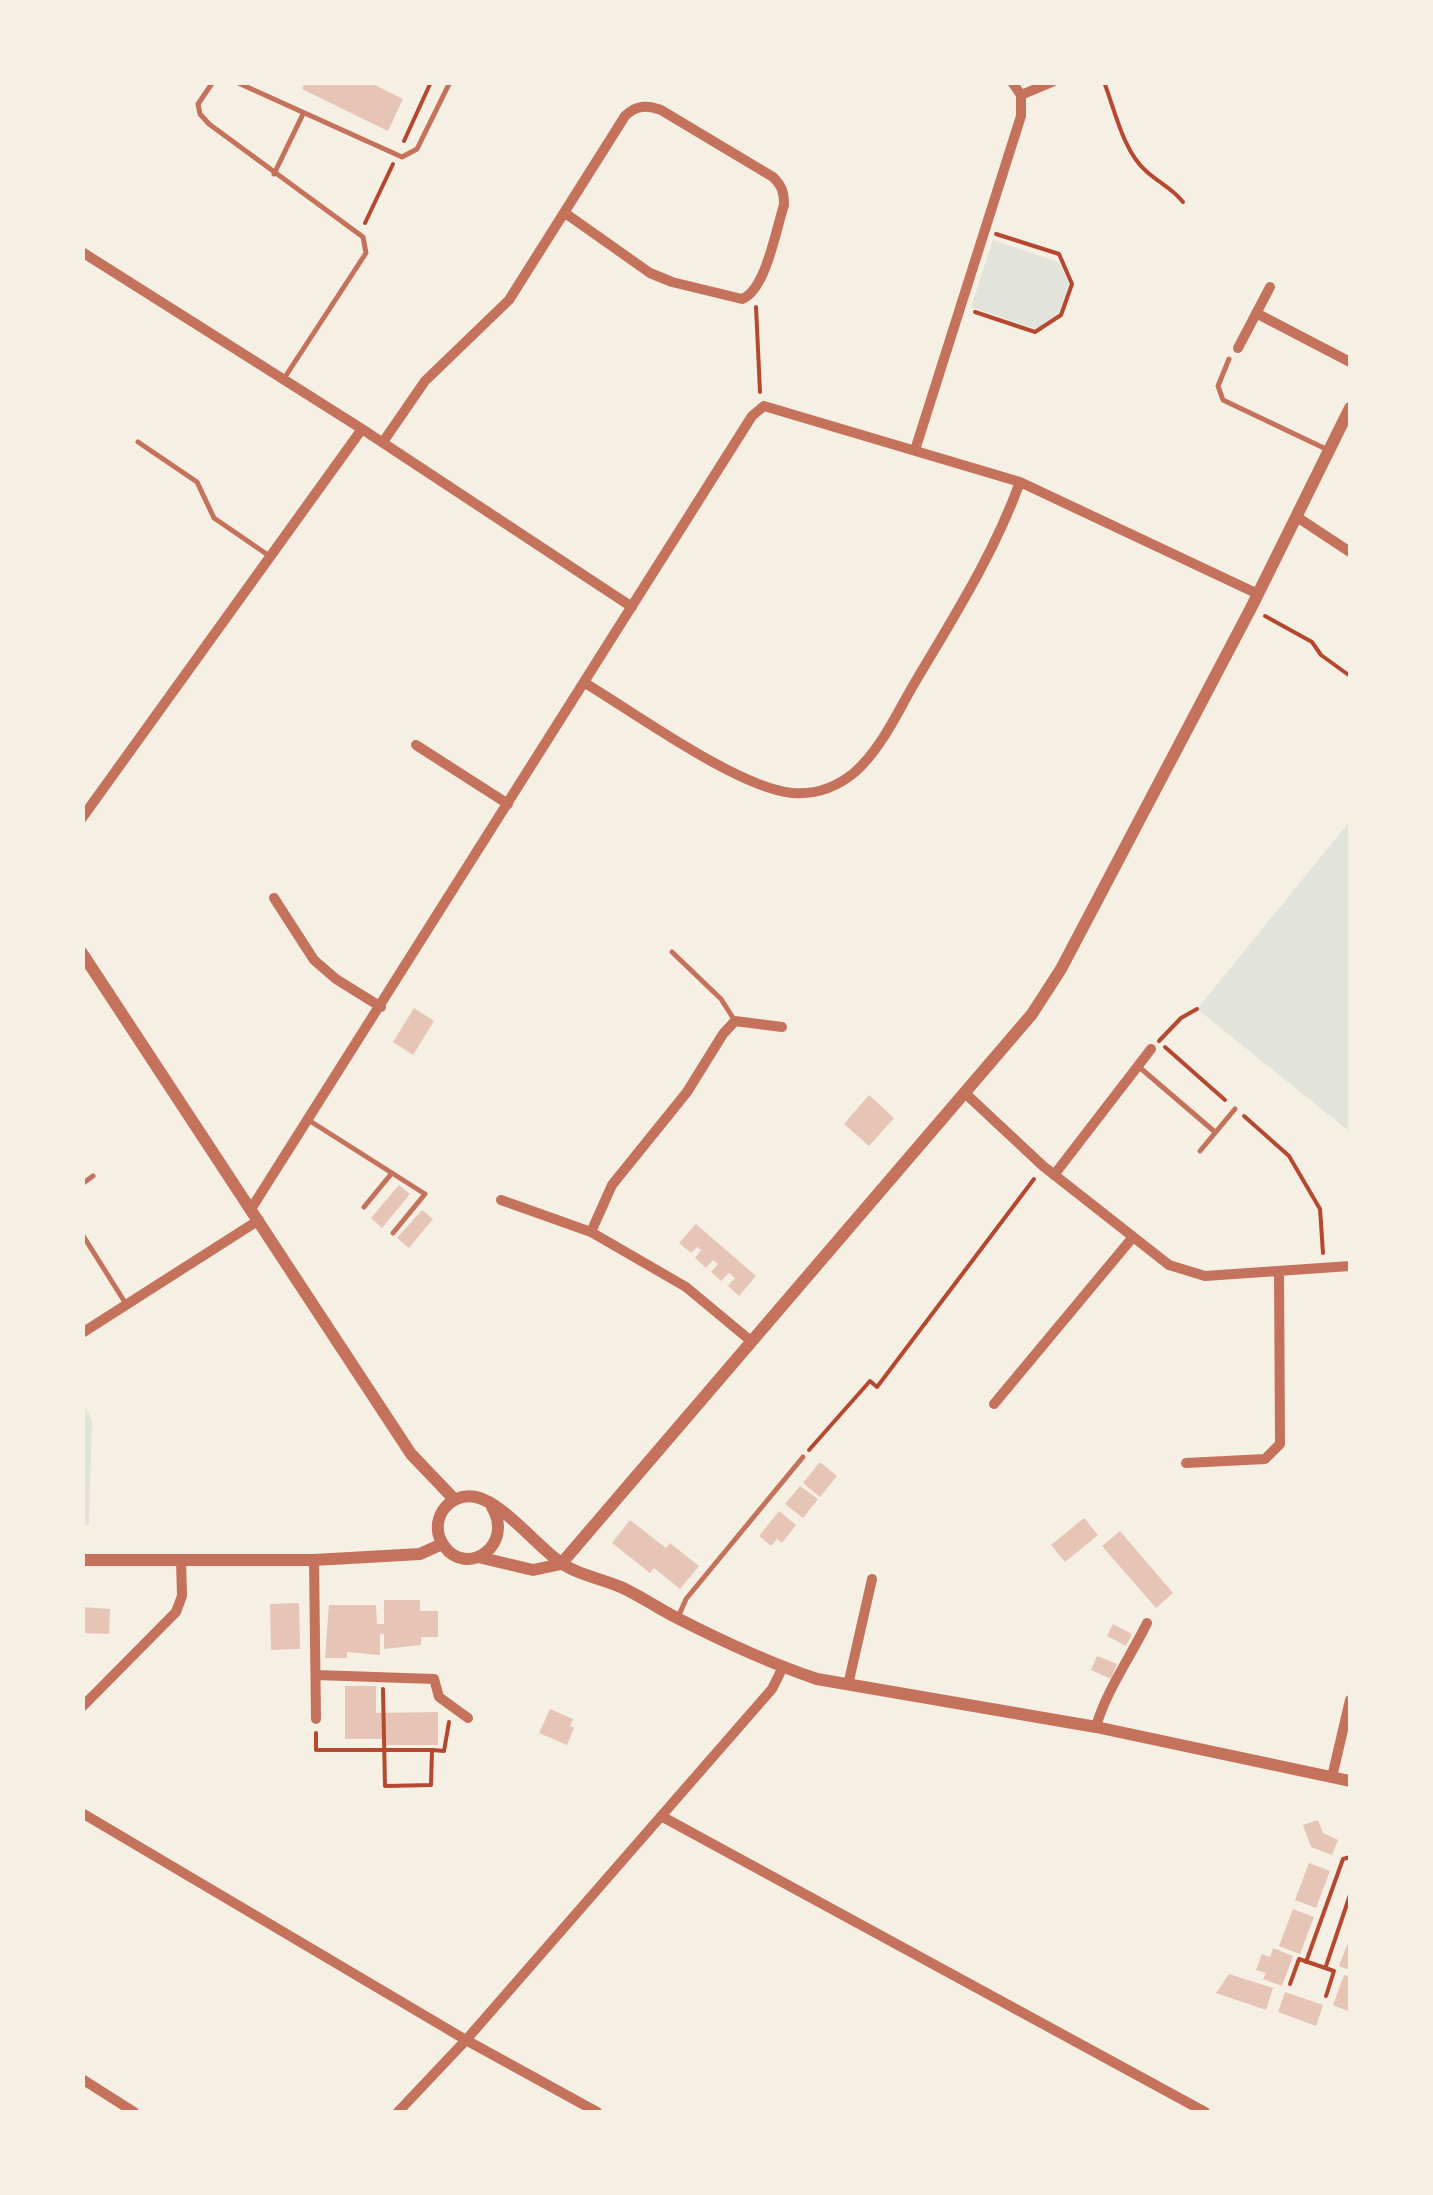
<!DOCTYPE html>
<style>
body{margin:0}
#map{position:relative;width:1433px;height:2195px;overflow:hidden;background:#f6efe4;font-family:Karla,sans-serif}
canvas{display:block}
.frame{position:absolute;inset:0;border:85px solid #f6efe4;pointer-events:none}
</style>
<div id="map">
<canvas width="1433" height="2195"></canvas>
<div class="frame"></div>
</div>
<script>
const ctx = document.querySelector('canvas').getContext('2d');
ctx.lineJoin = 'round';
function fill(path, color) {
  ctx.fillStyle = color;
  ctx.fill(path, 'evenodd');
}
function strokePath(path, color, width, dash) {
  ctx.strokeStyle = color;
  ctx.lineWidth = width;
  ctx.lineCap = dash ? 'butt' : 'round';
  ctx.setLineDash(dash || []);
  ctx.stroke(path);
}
const green = new Path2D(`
 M993,240L1059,262L1069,284L1059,313L1036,329L971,307Z
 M1350,821V1132L1197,1009Z
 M83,1404L92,1420L89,1525H83Z`);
const building = new Path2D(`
 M305,82H369L403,99L388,131L302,89Z
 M414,1008L434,1021L413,1055L393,1042Z
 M869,1095L894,1118L869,1146L844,1124Z
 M399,1185L410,1194L382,1228L371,1218Z
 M422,1210L433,1219L409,1248L397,1238Z
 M696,1224L756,1276L739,1296L728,1286L735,1278L729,1273L721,1281L711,1272L718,1264L713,1260L706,1268L695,1258L701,1250L697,1247L691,1253L679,1243Z
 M820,1462L837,1476L820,1497L803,1483Z
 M800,1486L818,1499L803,1518L785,1504Z
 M779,1511L796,1525L782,1543L777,1539L771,1546L759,1536Z
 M1084,1518L1098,1535L1065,1562L1051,1545Z
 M630,1520L666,1548L670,1543L699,1566L680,1589L654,1568L650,1573L612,1543Z
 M1120,1531L1173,1593L1156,1608L1102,1546Z
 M384,1600H420V1611H438V1637H421V1645L384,1649V1634H380V1655L347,1652V1658H325L329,1605H376L377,1624H384Z
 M299,1603L300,1649L271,1650L270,1604Z
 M82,1607L110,1609L109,1634L82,1633Z
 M1113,1624L1132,1634L1126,1646L1107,1636Z
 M1097,1656L1117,1664L1111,1679L1091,1670Z
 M345,1686H376V1713L438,1712V1745H386V1739H345Z
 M550,1709L573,1719L570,1726L574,1728L567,1745L539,1733Z
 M1318,1820L1323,1833L1338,1840L1332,1855L1311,1847L1303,1825Z
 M1309,1863L1330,1871L1316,1908L1295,1900Z
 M1293,1909L1314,1917L1300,1954L1279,1946Z
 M1350,1937V1970L1339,1966Z
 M1273,1948L1293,1956L1282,1986L1263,1979L1266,1973L1256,1970L1262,1954L1270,1957Z
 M1229,1974L1273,1988L1266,2010L1216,1993Z
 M1344,1975L1350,1977V2012L1333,2005Z
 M1285,1992L1323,2005L1316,2026L1278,2012Z`);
const path = new Path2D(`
 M1104,82C1115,110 1123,151 1146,171C1159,183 1172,188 1183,202
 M404,141L431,82
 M365,223L393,164
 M756,307L760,392
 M975,312L1035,332L1061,315L1072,284L1059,254L996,234
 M1265,616L1312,642L1321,655L1350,676
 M1159,1041L1181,1018L1197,1009
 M1165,1047L1225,1100
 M1244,1116L1289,1156L1320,1209L1323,1253
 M809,1450L870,1381L877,1387L1034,1179
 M316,1733V1750H432L431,1785L385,1786L383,1689
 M433,1750L444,1751L449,1722
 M1306,1962L1343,1859L1350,1857
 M1326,1966L1350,1895
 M1290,1984L1299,1959L1334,1971L1326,1996`);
const service = new Path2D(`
 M213,82L198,104L200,114L209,124L363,237L366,253L285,377
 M236,82L402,157L417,149L450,82
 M274,174L303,114
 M1229,359L1218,386L1223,400L1326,449
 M138,442L197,482L214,518L268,555
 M672,952L721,999L735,1021
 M1138,1066L1215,1132
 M310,1121L425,1194L393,1233
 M1200,1151L1235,1109
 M82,1184L93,1176
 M364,1207L392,1173
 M82,1234L126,1304
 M679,1615L686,1599L803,1457`);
const minor = new Path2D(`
 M1021,95L1052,82
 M82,252L362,429L632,607
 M1256,313L1350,362
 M1238,348L1270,287
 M383,442L425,381L509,300L625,116C636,105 647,105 661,110L773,177C782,186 784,192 784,205C776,229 766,290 742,299L672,282L650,273L565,213
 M915,450L1021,116V95L1012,82
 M1297,517L1350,552
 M585,683C635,713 738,788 792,793C816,795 837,787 855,772C881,749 897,713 914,684C953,618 994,554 1020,482
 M416,745L508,804
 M82,818L362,429
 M274,898L314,960L336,979L381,1007
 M966,1094L1043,1166L1169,1265L1205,1276L1350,1266
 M1054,1175L1151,1049
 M501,1200L591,1232L686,1287L751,1341
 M251,1209L752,416L764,406L1020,482L1258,594
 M591,1232L612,1185L687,1092L723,1034L735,1021L782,1027
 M82,1333L259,1220
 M994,1404L1133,1237
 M1186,1463L1265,1459L1280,1444L1279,1271
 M314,1560L316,1719
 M316,1675L434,1679L439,1697L468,1718
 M848,1685L872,1579
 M82,1707L176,1612L182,1596L181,1561
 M1096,1727C1105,1693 1131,1656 1147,1623
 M1332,1777L1350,1700
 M82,1813L466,2040L597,2112
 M661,1816L1205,2112
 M82,2079L134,2112
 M398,2112L466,2040L772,1689L783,1667`);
const tertiary = new Path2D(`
 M82,953L411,1454L454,1499
 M492,1507C515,1545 467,1578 444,1546C427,1523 447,1491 476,1497C503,1503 537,1546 560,1562C577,1575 603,1579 623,1588C642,1597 659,1609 677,1618C722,1641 769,1663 817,1679L1096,1727L1350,1781
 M478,1557L533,1570L561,1564
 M82,1560H314L420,1554L442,1544
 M561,1564L1032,1014L1061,969L1251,608L1350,408`);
fill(green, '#e2e4dc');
fill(building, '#e6c5b7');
strokePath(path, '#b5482f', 4);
strokePath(service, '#c5725c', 5);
strokePath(minor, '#c5725c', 10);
strokePath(tertiary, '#c5725c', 12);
</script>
